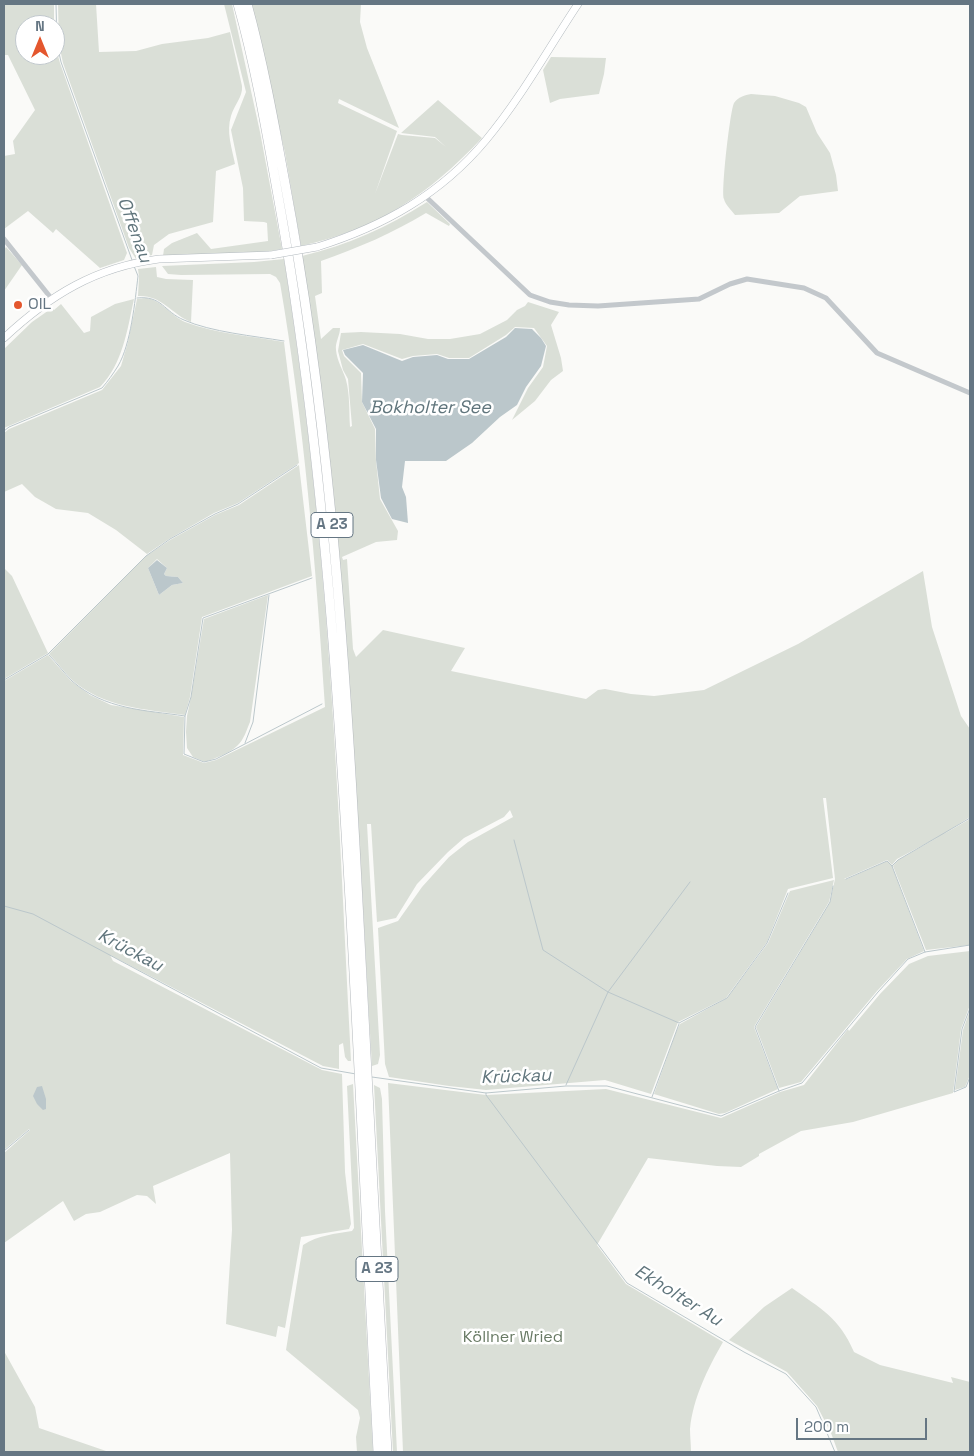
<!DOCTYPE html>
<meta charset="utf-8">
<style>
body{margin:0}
#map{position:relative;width:974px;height:1456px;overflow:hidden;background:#fafaf8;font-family:"Space Grotesk",sans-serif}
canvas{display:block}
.frame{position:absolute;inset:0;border:5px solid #657683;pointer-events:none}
.north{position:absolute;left:15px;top:15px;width:50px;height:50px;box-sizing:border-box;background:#fff;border:1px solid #c1c8cd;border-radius:50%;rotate:0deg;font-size:14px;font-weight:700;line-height:20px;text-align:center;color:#657683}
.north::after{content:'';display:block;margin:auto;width:18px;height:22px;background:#e4572e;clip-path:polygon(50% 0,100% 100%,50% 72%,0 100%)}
.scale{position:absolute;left:796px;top:1418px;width:131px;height:22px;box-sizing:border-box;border:2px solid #657683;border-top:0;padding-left:6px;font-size:15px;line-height:18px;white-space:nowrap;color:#657683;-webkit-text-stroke:4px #fff;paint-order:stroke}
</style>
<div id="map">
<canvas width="974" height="1456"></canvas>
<div class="frame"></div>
<div class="north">N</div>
<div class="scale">200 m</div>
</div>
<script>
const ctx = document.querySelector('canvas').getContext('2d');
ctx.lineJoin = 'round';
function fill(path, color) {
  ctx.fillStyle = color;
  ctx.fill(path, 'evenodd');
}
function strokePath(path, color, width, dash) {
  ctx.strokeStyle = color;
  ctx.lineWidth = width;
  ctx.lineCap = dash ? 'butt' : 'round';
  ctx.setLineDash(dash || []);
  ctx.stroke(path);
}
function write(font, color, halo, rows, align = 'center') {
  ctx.font = font + ' "Space Grotesk",sans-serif';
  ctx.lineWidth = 5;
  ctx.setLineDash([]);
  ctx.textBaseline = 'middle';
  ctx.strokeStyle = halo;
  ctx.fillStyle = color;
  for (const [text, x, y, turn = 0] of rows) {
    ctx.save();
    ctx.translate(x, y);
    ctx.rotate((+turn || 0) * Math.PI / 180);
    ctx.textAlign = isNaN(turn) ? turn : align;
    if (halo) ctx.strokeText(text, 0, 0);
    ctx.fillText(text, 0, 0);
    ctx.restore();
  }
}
const green = new Path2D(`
 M4,4H54V25H25V55H55V45L60,63L127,253L124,260L100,268L56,229L53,233L28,211L4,229V156L15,154L13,141L35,110L8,55H4Z
 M58,4H96L99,52L136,51L162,44L208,38L230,32L242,86C243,97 234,105 231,116C226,132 232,148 235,164L216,171L213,222L169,234L154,245L152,255L136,259L129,248L63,63L59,44Z
 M224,4H232L260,132L282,249C244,257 202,255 163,256L164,249L172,243L197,233L211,249L268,241L267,223L264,222L244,221L243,188L231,130L246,92Z
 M251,4H361L360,22L367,48L399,128L339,99L338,103L397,131L375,194L398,134L402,135L435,138L446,147L435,137L401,133L438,100L482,138C428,195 378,229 301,246L285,153Z
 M551,57L606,58L604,74L599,94L560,99L550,103L543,70Z
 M751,94L775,96L799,103L806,107L817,133L830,153L836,175L838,191L800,196L779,213L735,215C731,210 725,204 724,199C721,191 730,111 734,103C738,97 745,95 751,94Z
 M427,202L450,224L449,226L426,213C393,233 358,248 321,261L322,293L315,296L321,339L333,328H340C340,336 335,342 336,350C337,361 343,370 346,380C350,394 349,412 350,427L352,426L348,379L343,370L338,351L341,333L361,332L400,334L428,339H450L480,334L507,320L517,310L525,306L528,302L559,312L551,325L561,358L563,371L551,380L535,401L512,420L528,388L543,367L547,346L534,328L515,327L506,335L469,358H449L437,354L413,356L402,359L363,344L342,350L344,356L361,373L362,402L375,429L376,461L380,499L398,531L397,540L376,542L342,557L343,560L347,559L353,649L356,657L383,630L465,648L451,671L586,699L598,690L605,689L631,694L654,696L704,690L798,644L923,571L932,627L961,716L970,729V817L942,835L897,859L892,865L887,860L844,879H847L887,861L892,866L924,951L907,959L877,991L801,1082L779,1088L756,1027L830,902L835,879L826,798H823L833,878L788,889L767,942L726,998L678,1022L651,1094L605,1080L486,1090L449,1086L389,1077L385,1064L378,928L398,921L422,887L449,857L468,842L513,817L510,810L504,817L464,838L448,852L417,884L396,918L377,922L371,824H367L380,1055L378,1064L372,1066C356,796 347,523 302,256C348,245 388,227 427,202Z
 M6,247L22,265L4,291V250Z
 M284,259C299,355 311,451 320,548C336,719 342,890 351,1061H348L345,1057L343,1043L339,1045V1069L323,1066L110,955L113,961L322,1070L342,1074L345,1172L351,1224L349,1229L301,1237L285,1328L278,1326L276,1337L226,1324L232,1230L230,1153L153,1186L156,1204L147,1196L137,1195L100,1212L86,1214L74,1221L63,1201L4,1243V1153L30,1130L29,1129L4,1150V681L48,655L71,681L90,695L111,705L184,717L183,755L204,763L216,760L325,707C316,565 304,423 280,283L276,277L270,274L181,275L168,274L162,266L254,262Z
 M156,267L157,277L166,279L193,280L191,322C170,313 162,295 138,296L139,277L138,269Z
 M146,298C162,300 171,316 185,322C216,334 252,336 284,342L299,463L238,503L214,513L169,539L147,554L116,530L88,513L56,509L35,497L22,484L4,492V433L9,429L102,390L121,366L128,342L137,299Z
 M134,299C127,331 123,363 100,387L4,428V349L32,322L52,308L54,310L61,304L84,333L90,331L91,317L115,304Z
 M299,465L312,576L202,617L190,697L185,715C145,709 104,708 72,680C64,672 57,662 49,654L146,556L170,540L215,515L239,505ZM157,559L167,568L164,574L166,576L178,577L183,583L172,585L159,595L148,568Z
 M4,568L12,576L48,653L4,679Z
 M268,595L250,722C247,729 244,740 237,746C229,754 215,758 205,762L193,757L187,748L186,732L187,716L191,697L204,619Z
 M970,819V945L926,950L893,866L898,860Z
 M834,880L829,902L754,1027L778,1089L725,1113L719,1114L654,1094L676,1032L680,1024L727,998L768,943L790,891Z
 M970,951V1005L961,1029L953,1093L853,1122L801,1131L759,1154V1156L741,1167L717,1166L648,1158L597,1245L626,1284L723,1342C708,1368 693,1398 690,1429C690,1436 691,1445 691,1452H403L388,1083L486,1095L606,1089L721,1118L780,1092L804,1085L848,1029L849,1031L880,994L909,964L928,956Z
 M970,1010V1075L965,1087L955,1090L963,1030Z
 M353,1084L373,1452H357L356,1437L360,1418L358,1410L286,1350L303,1245C318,1235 335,1234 352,1231L354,1228L347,1086Z
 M374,1085L380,1088L382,1099L385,1211L397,1452H393Z
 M792,1288C821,1309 839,1317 854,1352L880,1365L953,1383L951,1377L970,1382V1452H838L831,1433L817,1406L787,1372L729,1340L764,1307Z
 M4,1351L35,1407L39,1428L109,1452H4Z`);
const water = new Path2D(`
 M515,328L532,329L541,338L546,346L541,366L526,387L517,405L500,417L472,443L446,461H405L402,487L406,497L408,523L392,519L381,498L376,460V429L362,402L363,373L345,355L343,350L363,345L402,361L413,357L437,355L448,359H469L506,337Z
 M157,560L167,568L164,574L166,576L178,577L183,583L172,585L159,595L148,568Z
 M42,1086L46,1099V1109L43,1110L37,1104L33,1096L37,1087Z`);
const stream = new Path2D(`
 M56,4L57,44L61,62L132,260
 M137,298C162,295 164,312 184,320C211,332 254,336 284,341
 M4,431L9,427L102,388C108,381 113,374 118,366C131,344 135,301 138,276L134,266
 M49,655C57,663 64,673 72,681C105,710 145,710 185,716L184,754L204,762L216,759L322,704
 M4,680L48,654L146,556L170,539L215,514L238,504L297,465
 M185,716L191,697L203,618L312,578
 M245,743L253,722L269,595
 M514,840L543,950L608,992L679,1023L727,998L767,943L788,893
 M846,879L887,861L892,866
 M4,906L33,914L321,1068L356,1074
 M925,952L892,866L898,860L970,818
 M970,1008L962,1029L954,1092L966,1087L970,1077
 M372,1077L486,1093L566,1086H607L721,1116L779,1091L802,1083L878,992L908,959L925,952L970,945
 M566,1085L608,992L690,882
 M779,1091L755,1027L830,902L833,886
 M486,1093V1095L627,1283L744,1352L786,1374L816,1407L835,1452
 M652,1097L679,1024
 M4,1151L29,1130`);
const minor = new Path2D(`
 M425,196L530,295L550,302L569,305L598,306L699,299L730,284L747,279L804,288L826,298L877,353L970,393
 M4,239L51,298`);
const secondary = new Path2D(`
 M317,247C384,226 441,194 486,140C521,98 548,49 578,4
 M4,338C50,295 96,267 159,259L271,255`);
const motorway = new Path2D(`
 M238,4C255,64 266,128 277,190C305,344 322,499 334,655C354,921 364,1187 378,1452
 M247,4C263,62 274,123 285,183C326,401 343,624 355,845C366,1048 376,1250 387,1452`);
const secondaryBridge = new Path2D(`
 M271,255L317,247`);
const markers = [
 [18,305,5,"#e4572e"]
];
const shields = [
 [332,525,42],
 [377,1269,42]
];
const shieldNames = [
 ["A 23",332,525],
 ["A 23",377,1269]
];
const poiNames = [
 ["OIL",28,305]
];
const parkNames = [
 ["Köllner Wried",513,1338]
];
const waterNames = [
 ["Offenau",134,230,70],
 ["Bokholter See",430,408],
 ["Krückau",130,951,28],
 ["Krückau",516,1077,-2],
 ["Ekholter Au",678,1296,32]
];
fill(green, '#dadfd7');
fill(water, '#bbc7cb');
strokePath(stream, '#bbc7cb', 1);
strokePath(secondary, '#b3babf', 8);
strokePath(motorway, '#b4b9bd', 10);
strokePath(minor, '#c3c8cc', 5);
strokePath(secondary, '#fff', 7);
strokePath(motorway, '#fff', 9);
strokePath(secondaryBridge, '#b3babf', 8, []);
strokePath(secondaryBridge, '#fff', 7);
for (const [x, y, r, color] of markers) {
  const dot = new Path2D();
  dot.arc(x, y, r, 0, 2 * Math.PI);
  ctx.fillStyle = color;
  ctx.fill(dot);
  strokePath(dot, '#fff', 2);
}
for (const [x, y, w] of shields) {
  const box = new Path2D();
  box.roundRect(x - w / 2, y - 12.5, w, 25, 4);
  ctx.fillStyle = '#fff';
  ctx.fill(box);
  strokePath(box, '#657683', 1);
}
write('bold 15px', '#657683', null, shieldNames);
write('16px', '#657683', '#fff', poiNames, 'left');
write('16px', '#687a64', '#fff', parkNames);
write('italic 18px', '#60757c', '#fff', waterNames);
</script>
